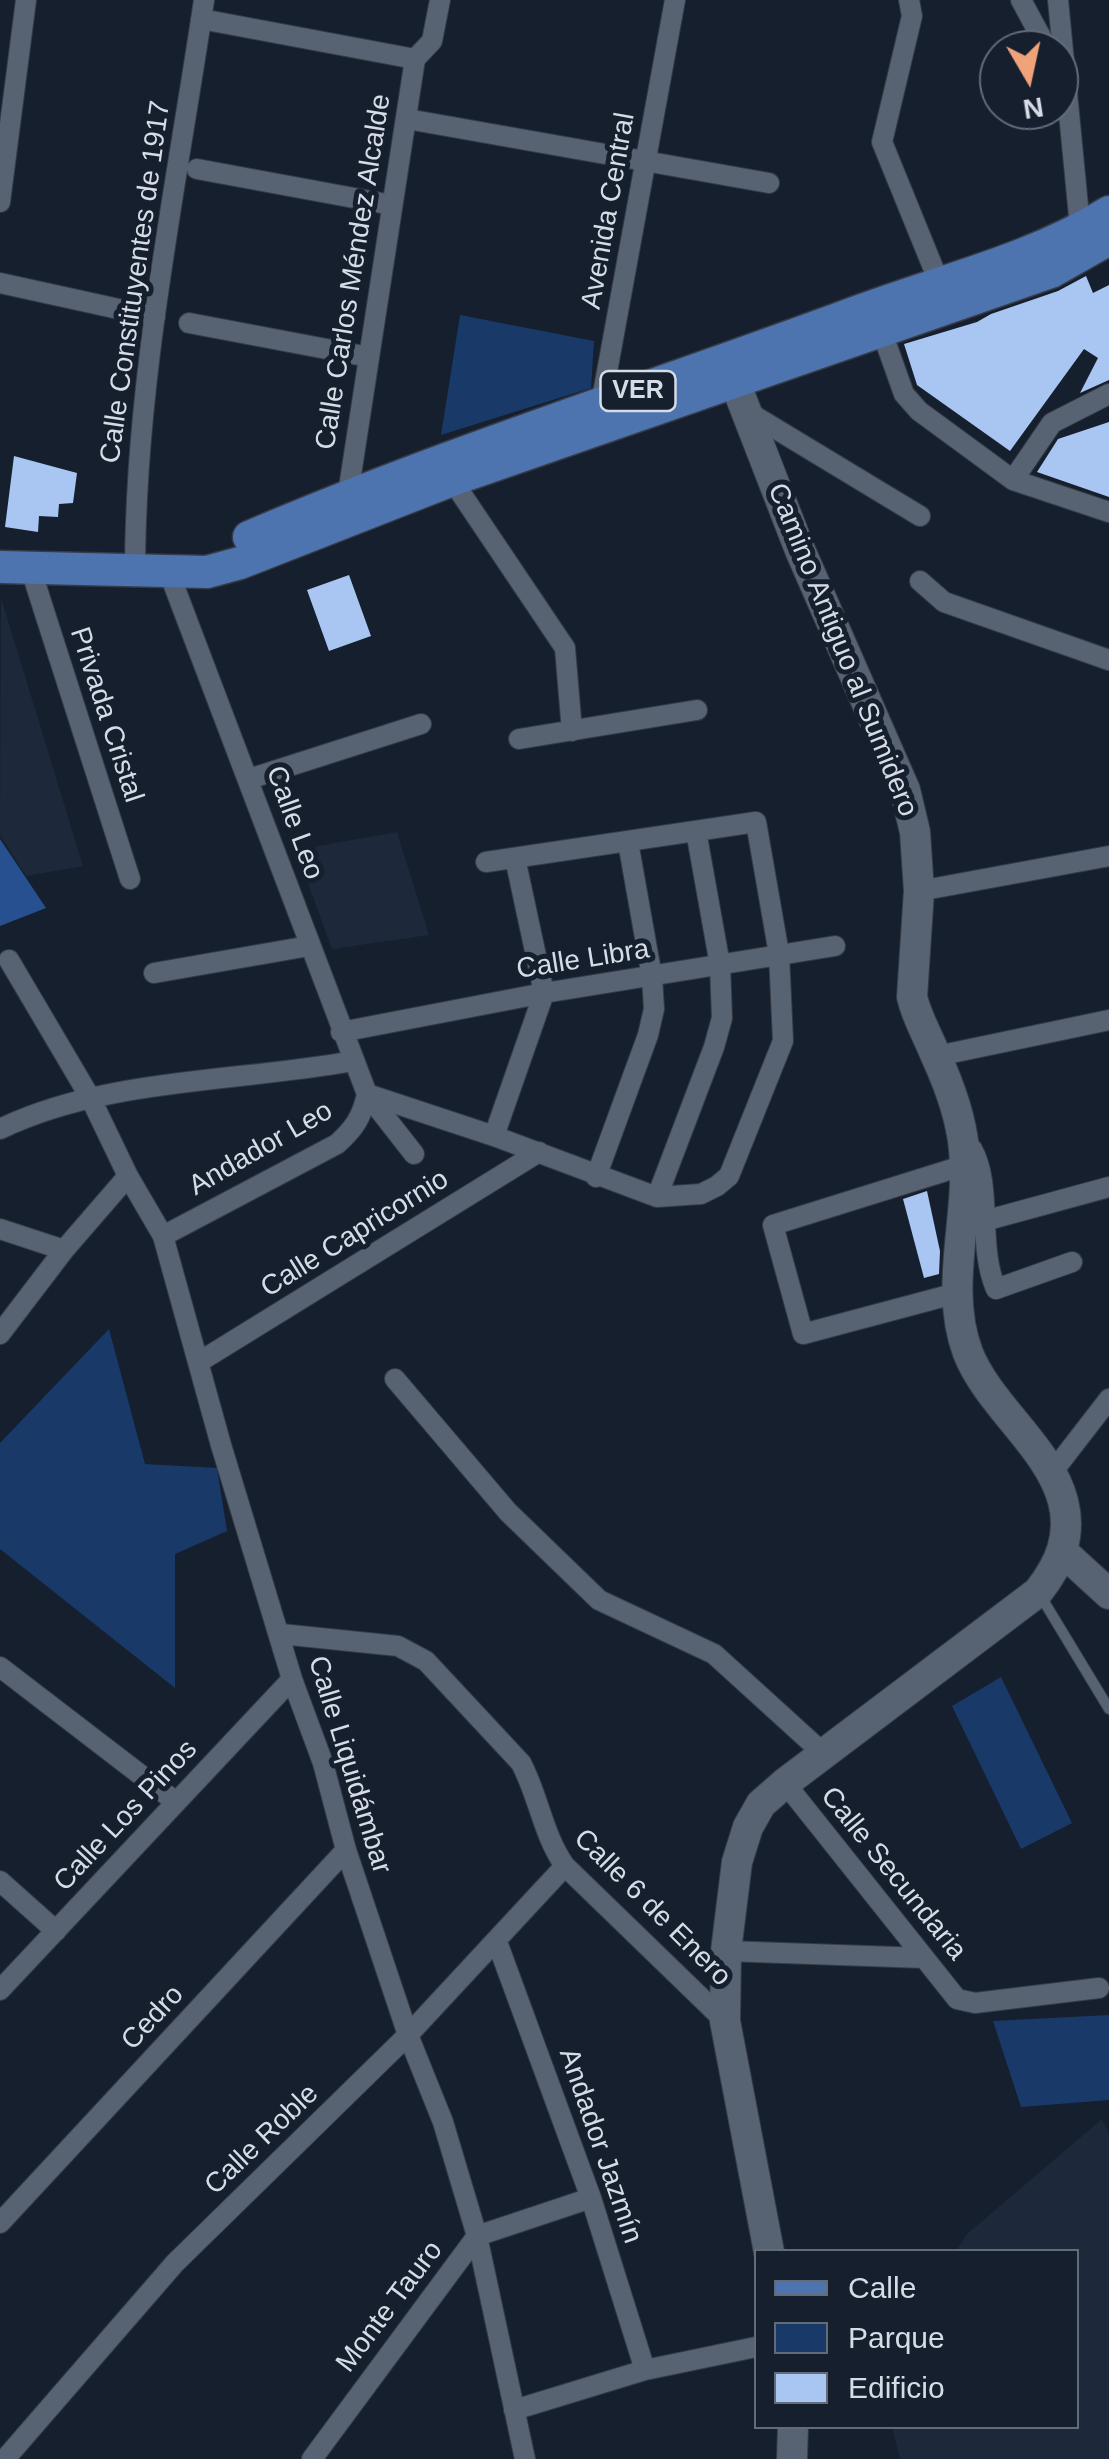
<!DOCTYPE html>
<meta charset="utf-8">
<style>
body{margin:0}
#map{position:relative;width:1109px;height:2459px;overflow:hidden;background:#161f2d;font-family:Arial,sans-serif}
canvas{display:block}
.legend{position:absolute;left:754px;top:2249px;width:325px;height:180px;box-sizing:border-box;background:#161f2d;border:2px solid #636b77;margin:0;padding:12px 18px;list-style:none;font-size:30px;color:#d6dce6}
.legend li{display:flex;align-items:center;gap:20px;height:50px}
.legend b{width:50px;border:2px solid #636b77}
.north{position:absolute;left:979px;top:30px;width:100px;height:100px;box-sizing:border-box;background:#161f2d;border:2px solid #636b77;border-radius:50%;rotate:171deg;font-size:28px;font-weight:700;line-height:40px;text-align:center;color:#d6dce6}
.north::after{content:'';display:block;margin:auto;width:35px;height:45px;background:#f0a279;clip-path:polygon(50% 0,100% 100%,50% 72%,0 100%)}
</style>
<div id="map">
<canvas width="1109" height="2459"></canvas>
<ul class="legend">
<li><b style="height:12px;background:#4d74af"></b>Calle</li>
<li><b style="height:28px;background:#193969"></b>Parque</li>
<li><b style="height:28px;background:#a9c6f2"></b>Edificio</li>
</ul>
<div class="north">N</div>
</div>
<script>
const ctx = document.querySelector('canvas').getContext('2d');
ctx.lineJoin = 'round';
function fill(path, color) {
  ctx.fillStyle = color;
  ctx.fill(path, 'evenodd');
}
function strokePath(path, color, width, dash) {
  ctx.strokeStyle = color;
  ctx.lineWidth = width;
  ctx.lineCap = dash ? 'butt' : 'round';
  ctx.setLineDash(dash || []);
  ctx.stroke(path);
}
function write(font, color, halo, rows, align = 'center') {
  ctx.font = font + ' Arial,sans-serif';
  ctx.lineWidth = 10;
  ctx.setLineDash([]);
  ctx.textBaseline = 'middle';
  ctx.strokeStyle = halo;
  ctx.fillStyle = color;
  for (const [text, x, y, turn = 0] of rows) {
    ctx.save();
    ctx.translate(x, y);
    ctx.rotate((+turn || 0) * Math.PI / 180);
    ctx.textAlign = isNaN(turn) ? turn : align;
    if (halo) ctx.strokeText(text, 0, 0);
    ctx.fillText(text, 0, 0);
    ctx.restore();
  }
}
const built = new Path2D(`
 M1,598L83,866L26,876L0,835Z
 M397,832L429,935L332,949L296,850Z
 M1102,2119L1109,2134V2459H900L892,2427L1076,2426V2252L956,2251L967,2234Z`);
const green = new Path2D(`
 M460,315L594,341L591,388L441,435Z
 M109,1329L145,1464L217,1468L227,1531L175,1554V1688L0,1549V1443Z
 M1001,1677L1072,1823L1021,1849L952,1706Z
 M1109,2015V2100L1021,2107L993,2021Z`);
const forest = new Path2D(`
 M0,839L46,908L0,926Z`);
const building = new Path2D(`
 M1086,276L1093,293L1109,285V380L1080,393L1098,358L1084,349L1010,451L917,385L904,344L977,322L991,314L1058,291Z
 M1109,422V497L1037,472L1058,439Z
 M14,456L77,473L73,503L59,504L58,517L39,516L38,532L5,527Z
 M349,575L371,636L329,651L307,590Z
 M927,1191L940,1251L939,1274L924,1278L903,1199Z`);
const lane = new Path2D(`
 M1040,1595L1109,1709`);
const street = new Path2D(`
 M909,0L912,16L882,142L939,282
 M1021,0L1048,50
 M1058,0L1081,237
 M201,19L415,59
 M415,59L432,41L440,0
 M407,119L769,183
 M197,169L392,205
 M0,202L26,0
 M0,283L155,317
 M878,321L904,394L919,411L1013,480L1109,512
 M189,323L369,357
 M600,410L675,0
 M748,412L920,516
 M452,480L565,648L572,731
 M1013,480L1052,423L1109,394
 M348,494L415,59
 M30,567L130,879
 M168,570L367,1094L414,1154
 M135,573C135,380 176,190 204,0
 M920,581L944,602L1109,660
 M519,739L697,710
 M249,779L421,724
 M919,891L1109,856
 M9,960L91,1099L128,1176L163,1236L221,1445L292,1679L323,1763L346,1850L408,2035L443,2122L477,2236L525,2459
 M154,973L309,946
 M341,1032L544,993L835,946
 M937,1056L1109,1020
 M367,1094L494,1136L657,1197L701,1194L717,1186L729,1176L783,1041L779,954L756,822L486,862
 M0,1129C105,1078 239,1082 353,1061
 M494,1136L544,993L515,858
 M972,1149C993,1186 977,1245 996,1289L1072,1262
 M596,1177L648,1035L654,1009L652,977L628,842
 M657,1197L714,1047L722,1018L720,965L696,831
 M984,1221L1109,1187
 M0,1229L64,1250
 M163,1236L337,1144C354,1129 362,1117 367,1094
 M957,1293L803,1334L773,1225L965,1165
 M0,1334L64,1250L128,1176
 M199,1362L539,1152
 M395,1379L508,1512L599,1600L714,1654L824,1754
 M1051,1474L1109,1399
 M281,1634L398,1646L426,1661L521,1763C539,1797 543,1835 565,1866L725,2021
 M0,1667L176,1802
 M785,1783L957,1999L975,2003L1099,1988
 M0,1881L56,1931
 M497,1942L591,2198L645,2370
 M726,1951L924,1958
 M0,1990L292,1679
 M0,2223L346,1850
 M514,2410L645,2370L756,2347
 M5,2459L175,2263L408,2035L565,1866
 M312,2459L477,2236L591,2198`);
const secondary = new Path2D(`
 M727,362L800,550L905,790L915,832L919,891L912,997C917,1018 927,1034 935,1054C948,1082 961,1117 964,1149C971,1216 943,1287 968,1353C989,1406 1049,1447 1063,1501C1072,1536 1060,1564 1038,1592L785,1783L761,1804L748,1827L737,1862L726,1951L725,2021L769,2252
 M1063,1552L1109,1594
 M792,2459L793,2426`);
const primary = new Path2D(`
 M249,537C450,451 658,386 862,310C946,279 1033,259 1109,212
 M0,567L207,572L240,563L452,480L1051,272L1109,239`);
const shields = [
 [638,391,75]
];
const shieldNames = [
 ["VER",638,391]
];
const streetNames = [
 ["Avenida Central",609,211,-80],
 ["Calle Carlos Méndez Alcalde",354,272,-81],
 ["Calle Constituyentes de 1917",136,282,-82],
 ["Camino Antiguo al Sumidero",842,650,68],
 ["Privada Cristal",106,715,72],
 ["Calle Leo",294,823,70],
 ["Calle Libra",583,960,-9],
 ["Andador Leo",261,1149,-30],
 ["Calle Capricornio",355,1234,-32],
 ["Calle Liquidámbar",349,1765,73],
 ["Calle Los Pinos",126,1816,-47],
 ["Calle Secundaria",893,1874,51],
 ["Calle 6 de Enero",652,1908,45],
 ["Cedro",153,2018,-47],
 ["Calle Roble",262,2140,-44],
 ["Andador Jazmín",600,2146,71],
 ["Monte Tauro",390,2307,-53]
];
fill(built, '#1d293b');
fill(green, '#193969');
fill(forest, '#265090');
fill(building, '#a9c6f2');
strokePath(lane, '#363c47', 12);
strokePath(street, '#363c47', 22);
strokePath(secondary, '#363c47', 32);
strokePath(primary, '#363c47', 35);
strokePath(lane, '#576272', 10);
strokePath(street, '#576272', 20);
strokePath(secondary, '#576272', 30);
strokePath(primary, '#4d74af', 32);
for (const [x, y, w] of shields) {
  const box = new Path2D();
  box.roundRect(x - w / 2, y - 20, w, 40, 8);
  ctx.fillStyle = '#161f2d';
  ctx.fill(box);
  strokePath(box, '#d6dce6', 2.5);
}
write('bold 25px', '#d6dce6', null, shieldNames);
write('28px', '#d6dce6', '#161f2d', streetNames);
</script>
